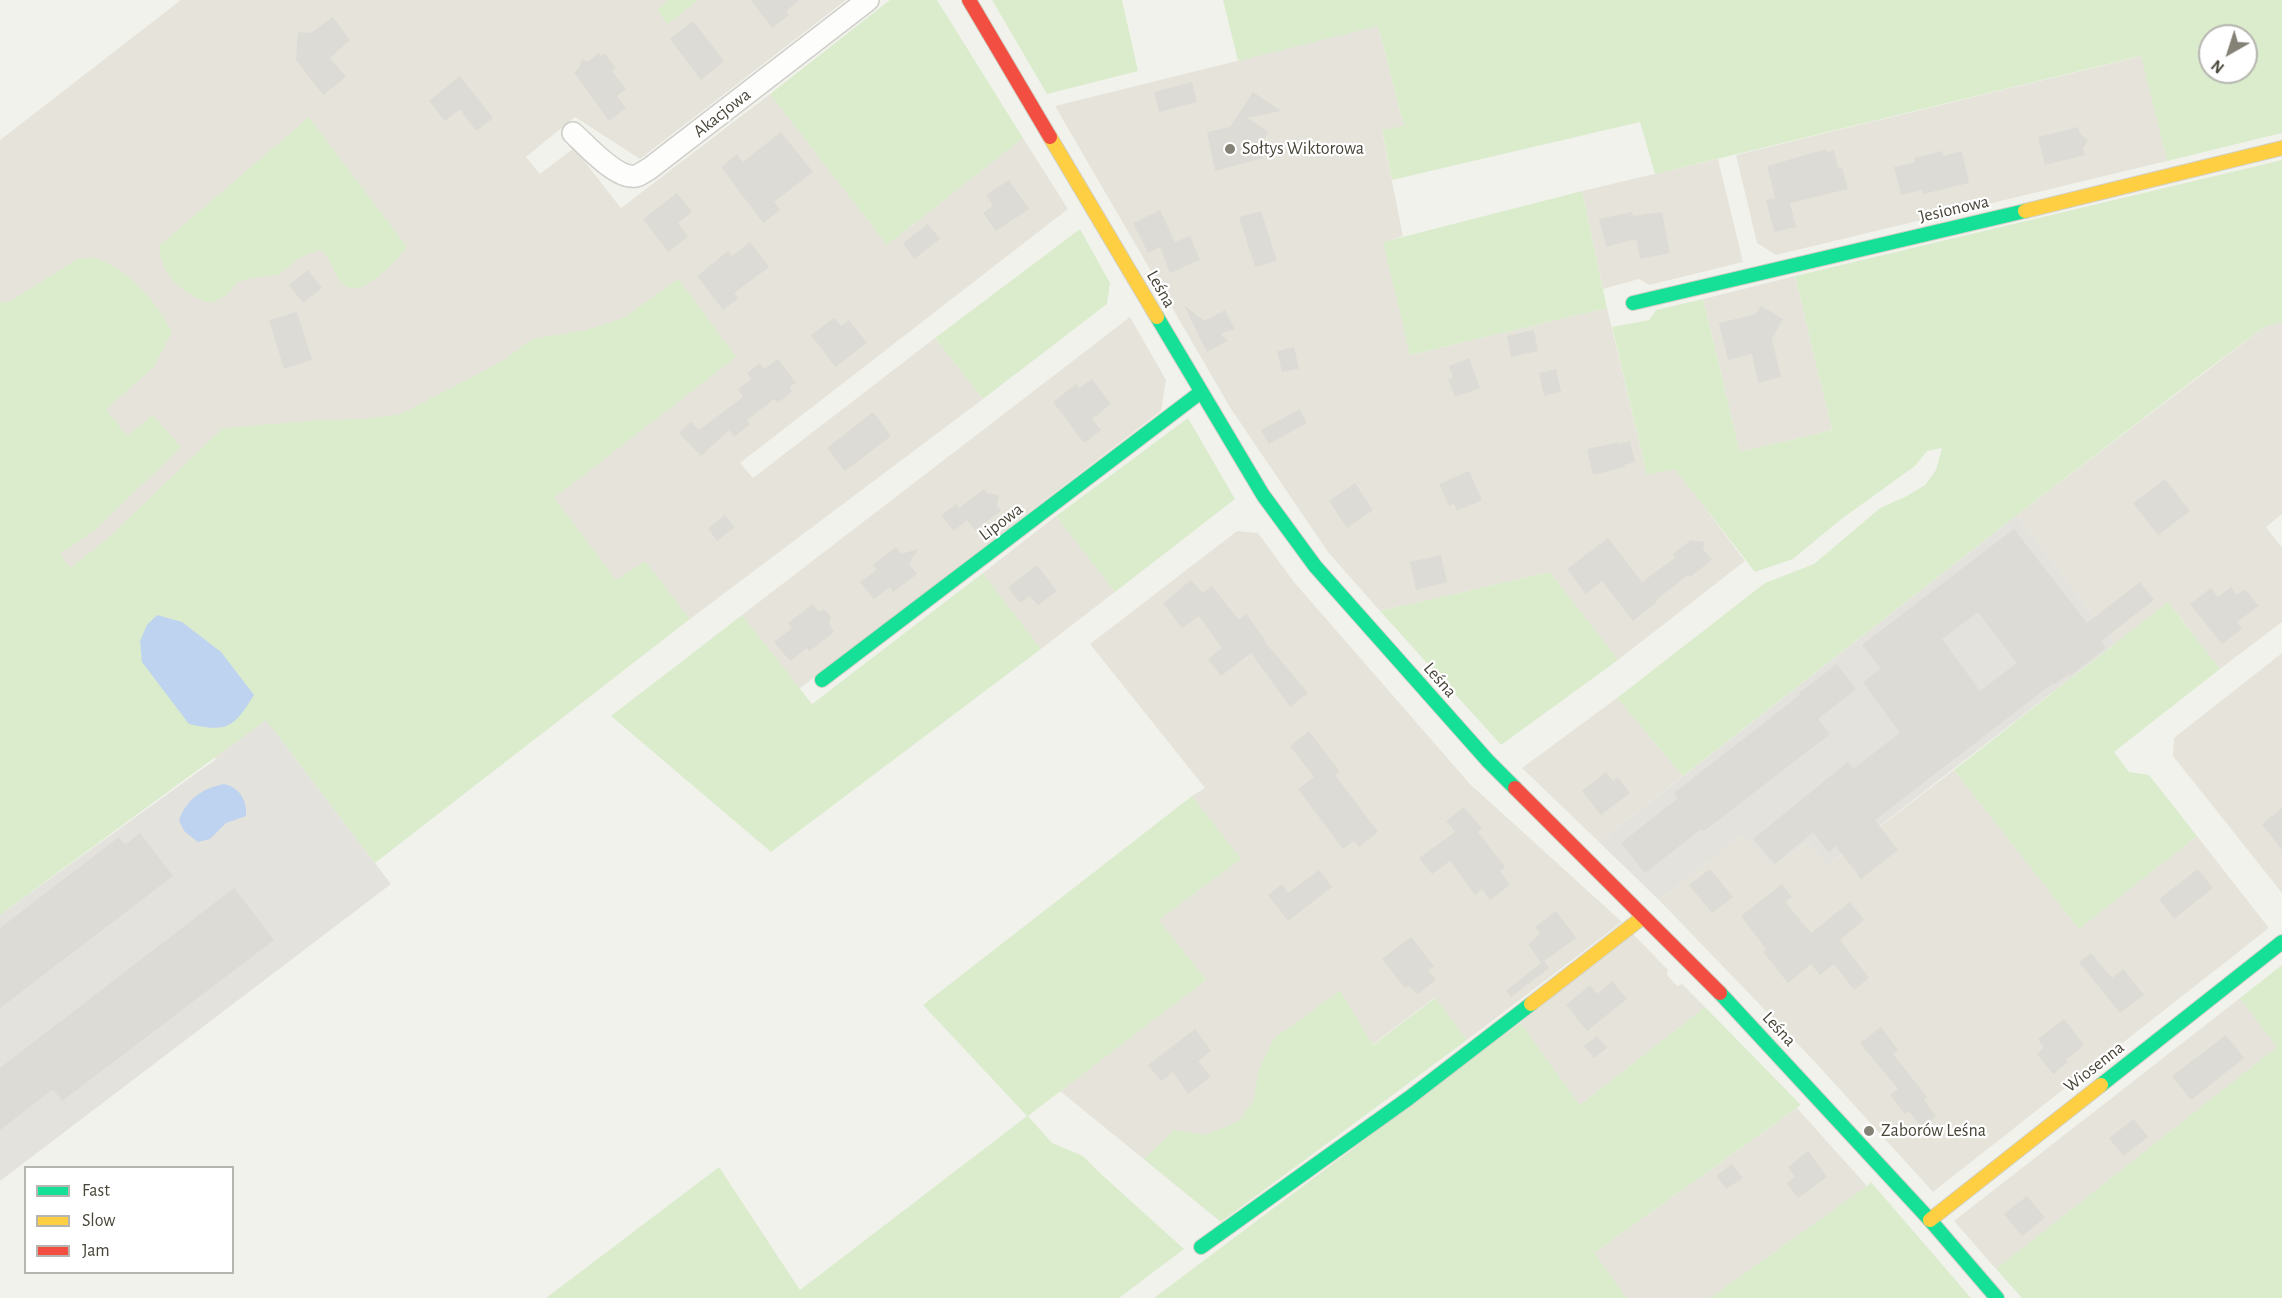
<!DOCTYPE html>
<meta charset="utf-8">
<style>
body{margin:0}
#map{position:relative;width:2282px;height:1298px;overflow:hidden;background:#f2f2ed;font-family:"Alegreya Sans",sans-serif}
canvas{display:block}
.legend{position:absolute;left:24px;top:1166px;width:210px;height:108px;box-sizing:border-box;background:#fff;border:2px solid #b6b5af;margin:0;padding:8px 10px;list-style:none;font-size:18px;color:#494538}
.legend li{display:flex;align-items:center;gap:12px;height:30px}
.legend b{width:30px;border:2px solid #b6b5af}
.north{position:absolute;left:2198px;top:24px;width:60px;height:60px;box-sizing:border-box;background:#fff;border:2px solid #b6b5af;border-radius:50%;rotate:219deg;font-size:16px;font-weight:700;line-height:24px;text-align:center;color:#494538}
.north::after{content:'';display:block;margin:auto;width:21px;height:27px;background:#848277;clip-path:polygon(50% 0,100% 100%,50% 72%,0 100%)}
</style>
<div id="map">
<canvas width="2282" height="1298"></canvas>
<ul class="legend">
<li><b style="height:8px;background:#16e098"></b>Fast</li>
<li><b style="height:8px;background:#ffcf43"></b>Slow</li>
<li><b style="height:8px;background:#f24e42"></b>Jam</li>
</ul>
<div class="north">N</div>
</div>
<script>
const ctx = document.querySelector('canvas').getContext('2d');
ctx.lineJoin = 'round';
function fill(path, color) {
  ctx.fillStyle = color;
  ctx.fill(path, 'evenodd');
}
function strokePath(path, color, width, dash) {
  ctx.strokeStyle = color;
  ctx.lineWidth = width;
  ctx.lineCap = dash ? 'butt' : 'round';
  ctx.setLineDash(dash || []);
  ctx.stroke(path);
}
function write(font, color, halo, rows, align = 'center') {
  ctx.font = font + ' "Alegreya Sans",sans-serif';
  ctx.lineWidth = 4.5;
  ctx.setLineDash([]);
  ctx.textBaseline = 'middle';
  ctx.strokeStyle = halo;
  ctx.fillStyle = color;
  for (const [text, x, y, turn = 0] of rows) {
    ctx.save();
    ctx.translate(x, y);
    ctx.rotate((+turn || 0) * Math.PI / 180);
    ctx.textAlign = isNaN(turn) ? turn : align;
    if (halo) ctx.strokeText(text, 0, 0);
    ctx.fillText(text, 0, 0);
    ctx.restore();
  }
}
const residential = new Path2D(`
 M181,0H846L640,159L575,117L526,157L540,174L574,148L621,208L770,94L887,245L1023,138L1068,209L740,463L753,478L935,338L983,399L690,619L645,561L617,580L216,759L0,478V140Z
 M1378,26L1404,126L1382,131L1403,236L1384,242L1410,355L1607,308L1647,475L1675,468L1745,561L1618,660L1550,572L1380,611L1328,552L1231,409L1055,106Z
 M2142,56L2167,161L1776,255L1757,243L1736,155Z
 M1718,159L1743,262L1649,285L1639,279L1603,289L1582,191Z
 M1795,276L1832,430L1740,452L1703,299Z
 M1130,317L1166,380L1161,411L799,689L742,615Z
 M2282,322V514L2266,527L2282,548V622L2220,669L2169,603L2115,644L2017,515L2266,326Z
 M1056,516L1115,592L1041,649L983,573Z
 M1237,531L1258,533L1294,582L1470,784L1622,922L1467,1040L1434,998L1343,1067L1221,1222L1060,1091L1206,980L1159,920L1241,859L1192,796L1205,788L1090,644Z
 M2282,653V893L2173,756L2174,738Z
 M1617,698L1683,776L1599,842L1522,768Z
 M1954,770L2079,929L2197,836L2269,928L1933,1192L1814,1061L1659,900L1744,834L1791,855L1807,842L1828,866Z
 M1632,933L1668,970L1667,975L1677,986L1682,984L1705,1007L1580,1105L1520,1023Z
 M2240,998L2277,1047L1996,1269L1954,1221Z
 M1797,1108L1867,1186L1710,1298H1627L1594,1253Z`);
const industrial = new Path2D(`
 M2017,515L2115,644L1828,866L1807,842L1791,855L1770,865L1743,835L1659,900L1599,842Z
 M266,720L391,884L0,1181V915L216,759Z`);
const green = new Path2D(`
 M667,0H698L668,24L657,10Z
 M890,0H937L1023,138L887,245L770,94Z
 M992,0H1122L1138,71L1047,94Z
 M1223,0H2282V133L2167,161L2141,56L1655,174L1640,122L1392,180L1382,130L1404,126L1378,26L1238,61ZM2210,36H2246V72H2210Z
 M309,117L407,247C395,261 359,305 340,281C332,271 332,258 320,250L300,257L278,275L250,278L236,283L227,295L212,303C187,298 157,273 160,245Z
 M2282,160V322L2266,326L2204,372L2017,515L1683,776L1617,698L1765,583L1814,564L1880,508L1907,496L1925,485L1936,470L1942,448L1927,451L1915,466L1840,520L1793,559L1755,572L1675,469L1647,475L1612,327L1649,320L1656,310L1703,299L1740,452L1832,430L1795,276Z
 M1582,191L1607,308L1410,355L1383,242Z
 M1080,229L1110,283L1107,304L983,399L935,338Z
 M91,257C125,266 156,300 172,332L154,367L106,409L127,436L153,415L181,447L95,530L60,554L70,568L106,540L223,428L322,420L367,419L401,414L501,362L532,339L586,330L609,323L625,317L678,279L736,357L554,498L616,580L645,561L690,619L375,863L266,720L0,915V303L11,301L76,260ZM182,622L221,652L213,728L189,724Z
 M1188,418L1235,499L1115,592L1056,516Z
 M1550,572L1618,660L1501,745L1380,611Z
 M983,573L1041,649L771,852L611,716L742,615L812,704Z
 M2168,602L2220,669L2114,752L2129,772L2149,775L2197,836L2079,929L1954,770Z
 M1192,796L1241,859L1159,920L1206,980L1028,1116L1052,1143L1083,1156L1100,1173L1184,1249L1119,1298H546L719,1167L800,1290L1027,1116L923,1005Z
 M2282,965V1298H2022L1996,1269L2277,1047L2240,998Z
 M1340,991L1373,1045L1435,998L1467,1040L1221,1222L1144,1159L1174,1130L1205,1135L1239,1121L1254,1100L1258,1073L1273,1039Z
 M1705,1007L1801,1105L1594,1253L1627,1298H1154L1520,1023L1580,1105Z
 M1871,1182L1971,1298H1710L1867,1186Z`);
const water = new Path2D(`
 M157,615L182,622L221,652L254,695C234,727 228,733 189,724L142,662L140,641L147,625Z
 M224,784C240,788 247,800 246,816L226,823L210,839L198,842L185,832L179,821C185,800 203,788 224,784Z`);
const building = new Path2D(`
 M751,0H800L786,11L789,15L772,28Z
 M333,17L350,40L330,58L346,77L323,95L296,60L298,32L311,33Z
 M693,21L724,61L701,80L670,39Z
 M599,53L601,56L604,53L616,68L612,71L626,89L617,96L626,108L609,121L574,72L580,67L581,60L589,61Z
 M460,76L493,118L476,131L460,109L445,121L429,101Z
 M1192,82L1197,102L1159,112L1154,92Z
 M1253,92L1281,111L1247,118L1269,132L1263,141L1264,149L1261,150L1263,158L1215,171L1207,132L1230,127Z
 M2078,127L2080,134L2088,140L2083,148L2085,155L2045,165L2038,137Z
 M781,132L813,172L774,202L780,210L763,223L721,167L737,154L743,162Z
 M1826,149L1827,152L1834,150L1838,168L1842,167L1848,189L1790,203L1796,227L1774,232L1766,200L1775,198L1767,166Z
 M1942,151L1943,156L1962,151L1969,183L1923,194L1922,190L1901,195L1894,167L1915,162L1914,158Z
 M1009,180L1029,209L996,231L983,213L993,206L986,195Z
 M677,193L692,212L678,223L688,237L668,252L643,219Z
 M1160,210L1175,242L1190,236L1200,260L1170,273L1160,247L1148,253L1133,223Z
 M1261,211L1277,261L1255,267L1239,217Z
 M1632,212L1633,216L1662,212L1670,253L1640,259L1636,239L1606,247L1599,219Z
 M928,224L940,239L914,259L903,243Z
 M750,242L769,267L734,293L738,298L723,310L697,276L728,251L732,256Z
 M308,270L322,288L303,303L289,285Z
 M1184,305L1204,321L1225,310L1235,329L1220,334L1228,341L1207,352Z
 M1761,306L1783,319L1772,339L1781,377L1758,383L1752,354L1728,360L1719,323L1756,314Z
 M297,312L312,360L284,369L269,320Z
 M834,318L841,326L849,320L867,343L835,367L811,335Z
 M1534,330L1538,351L1511,357L1507,336Z
 M1294,347L1299,369L1282,372L1277,351Z
 M1469,358L1480,388L1455,397L1448,379L1453,377L1449,366Z
 M778,359L796,383L789,387L792,392L778,403L774,399L747,420L750,424L734,437L729,430L701,456L679,433L691,422L699,430L743,397L738,389L751,379L747,373L760,363L764,369Z
 M1556,369L1561,392L1544,396L1539,373Z
 M1092,379L1111,404L1092,419L1101,430L1084,443L1053,402L1076,384L1079,388Z
 M1300,409L1307,423L1269,444L1261,430Z
 M873,412L891,436L845,471L827,448Z
 M1630,441L1635,462L1624,465L1625,467L1593,475L1587,449L1619,442V444Z
 M1469,471L1482,500L1457,511L1454,504L1449,506L1439,484Z
 M2165,479L2190,511L2158,535L2133,503Z
 M1355,483L1373,510L1347,528L1329,501Z
 M984,489L987,493L999,495L997,506L1001,511L975,530L967,520L954,531L941,515L956,504L959,508Z
 M725,515L735,527L717,541L708,528Z
 M2014,529L2087,623L2140,582L2154,600L2101,641L2106,648L2070,676L2069,674L2055,684L2053,683L1875,820L1898,850L1861,879L1836,846L1829,852L1813,832L1775,864L1753,839L1848,762L1853,769L1900,733L1863,682L1881,669L1862,645ZM1978,612L2017,663L1980,691L1942,639Z
 M1608,538L1642,582L1675,558L1673,554L1691,540L1705,542L1703,549L1712,560L1690,577L1688,575L1656,600L1657,602L1633,621L1602,581L1586,594L1567,569Z
 M896,547L901,554L918,549L909,564L917,574L893,592L890,587L874,599L860,582L877,570L873,565Z
 M1441,555L1447,582L1416,590L1410,562Z
 M1037,565L1057,591L1038,605L1030,596L1020,603L1008,587Z
 M1191,580L1203,593L1212,586L1239,620L1246,614L1266,641L1265,642L1308,693L1290,707L1251,653L1221,676L1208,659L1222,648L1199,616L1182,628L1163,603Z
 M2231,587L2237,595L2245,589L2259,606L2237,622L2242,629L2222,644L2190,604L2211,588L2218,597Z
 M813,604L818,611L826,610L831,618L829,624L834,632L810,651L807,648L790,661L774,642L792,628L788,623Z
 M1837,664L1856,689L1818,719L1830,734L1704,831L1701,829L1645,873L1621,843L1678,798L1674,793L1800,695L1799,693Z
 M1309,731L1340,772L1335,775L1378,832L1359,847L1354,841L1343,849L1298,789L1314,777L1290,746Z
 M1606,772L1613,781L1618,777L1630,793L1601,815L1582,791Z
 M1464,807L1482,828L1478,832L1505,867L1500,871L1510,885L1490,900L1482,889L1475,895L1450,861L1432,874L1419,858L1455,832L1446,821Z
 M2282,808V850L2262,824Z
 M140,833L173,876L0,1008V928L119,837L125,845Z
 M1710,869L1733,897L1712,913L1689,885Z
 M2198,869L2213,888L2174,919L2159,899Z
 M1319,870L1332,887L1288,921L1268,895L1282,884L1288,893Z
 M1782,884L1792,897L1785,902L1811,933L1850,902L1864,920L1840,940L1869,978L1854,990L1834,964L1820,975L1811,964L1788,983L1763,952L1766,949L1741,916Z
 M234,888L274,940L62,1101L53,1089L0,1130V1068Z
 M1556,911L1576,938L1544,961L1549,968L1511,997L1506,991L1541,963L1528,944L1540,934L1535,927Z
 M1411,937L1434,966L1428,970L1436,980L1418,994L1408,986L1405,988L1382,959Z
 M2091,953L2112,978L2123,969L2144,995L2120,1013L2079,962Z
 M1612,981L1627,999L1587,1031L1566,1005L1590,985L1597,994Z
 M2064,1019L2084,1045L2066,1060L2068,1062L2053,1074L2037,1054L2044,1048L2038,1039Z
 M1881,1027L1898,1050L1893,1054L1927,1097L1924,1100L1936,1116L1922,1128L1909,1111L1905,1114L1890,1095L1898,1089L1860,1043Z
 M1195,1029L1211,1051L1198,1061L1211,1077L1188,1094L1173,1072L1161,1081L1148,1065Z
 M2226,1035L2244,1058L2191,1100L2172,1076Z
 M1597,1036L1607,1048L1594,1058L1584,1046Z
 M2134,1119L2148,1137L2123,1156L2109,1138Z
 M1808,1151L1827,1177L1798,1198L1787,1183L1795,1177L1788,1167Z
 M1732,1164L1743,1178L1726,1189L1716,1176Z
 M2027,1196L2045,1218L2022,1236L2004,1214Z`);
const street = new Path2D(`
 M573,133C586,145 617,180 636,176C640,175 645,171 649,169L868,0`);
const fast = new Path2D(`
 M1633,303L2025,211
 M1157,317L1263,495L1315,566L1488,761L1515,788
 M822,680L1201,392
 M1720,993L1930,1220L1997,1298
 M2101,1085L2282,942
 M1201,1247L1409,1098L1531,1004`);
const slow = new Path2D(`
 M1050,137L1157,317
 M2025,211L2282,148
 M1531,1004L1643,917
 M1930,1220L2101,1085`);
const jam = new Path2D(`
 M969,0L1050,137
 M1515,788L1720,993`);
const markers = [
 [1230,149,6,"#848277"],
 [1869,1131,6,"#848277"]
];
const streetNames = [
 ["Akacjowa",722,113,-38],
 ["Jesionowa",1954,209,-13],
 ["Leśna",1161,289,60],
 ["Lipowa",1001,522,-37],
 ["Leśna",1440,680,49],
 ["Leśna",1779,1029,47],
 ["Wiosenna",2094,1067,-38]
];
const poiNames = [
 ["Sołtys Wiktorowa",1242,149],
 ["Zaborów Leśna",1881,1131]
];
fill(residential, '#e6e4da');
fill(industrial, '#e4e2dc');
fill(green, '#dbeccd');
fill(water, '#bed3ef');
fill(building, '#dcdbd5');
strokePath(street, '#d0cfca', 24);
strokePath(fast, '#d1d0c4', 16);
strokePath(slow, '#d1d0c4', 16);
strokePath(jam, '#d1d0c4', 16);
strokePath(street, '#fdfdfc', 21);
strokePath(fast, '#16e098', 14);
strokePath(slow, '#ffcf43', 14);
strokePath(jam, '#f24e42', 14);
for (const [x, y, r, color] of markers) {
  const dot = new Path2D();
  dot.arc(x, y, r, 0, 2 * Math.PI);
  ctx.fillStyle = color;
  ctx.fill(dot);
  strokePath(dot, '#fff', 2);
}
write('18px', '#494538', '#fff', streetNames);
write('18px', '#494538', '#fff', poiNames, 'left');
</script>
